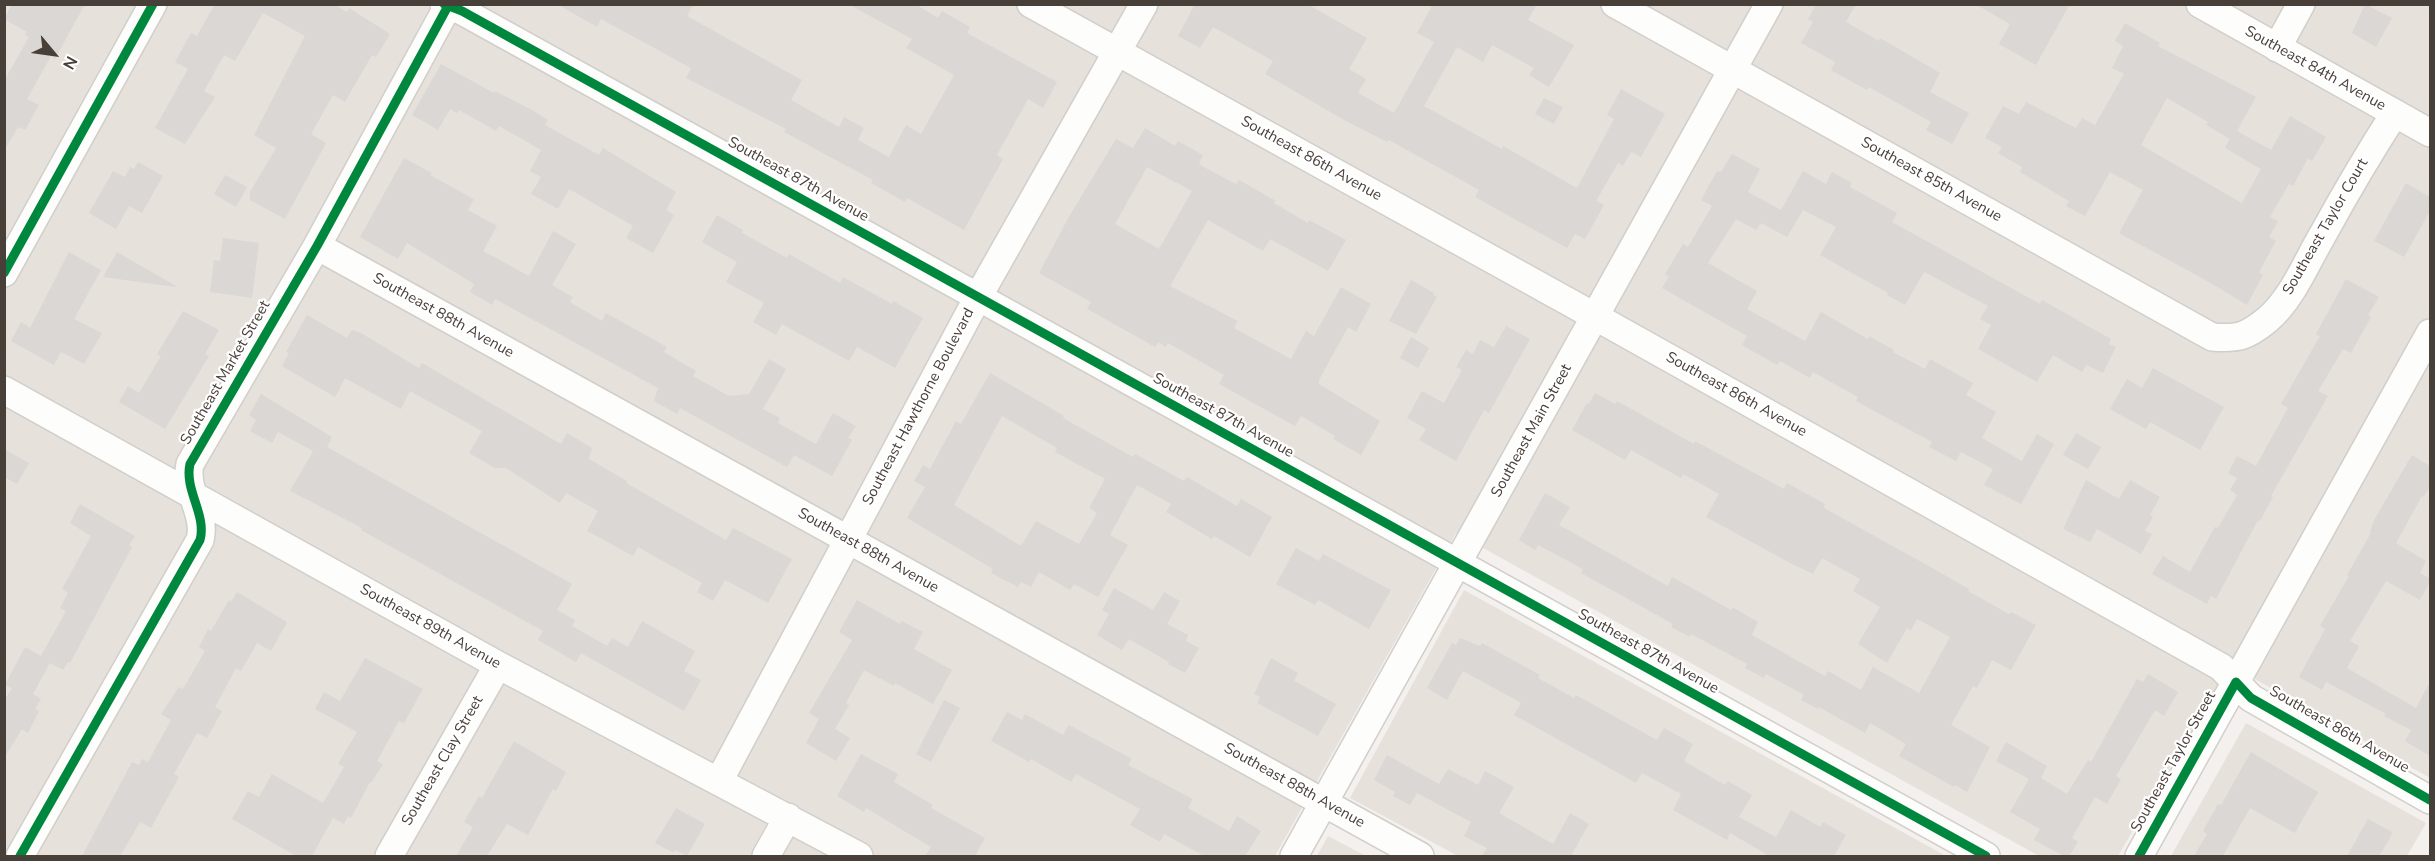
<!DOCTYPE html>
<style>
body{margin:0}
#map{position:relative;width:2435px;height:861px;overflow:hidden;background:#f3f0ee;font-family:"Nunito Sans",sans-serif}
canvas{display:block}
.frame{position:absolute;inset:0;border:6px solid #493f39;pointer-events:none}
.north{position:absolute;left:24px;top:24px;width:60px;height:60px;-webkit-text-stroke:4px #fff;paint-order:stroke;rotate:119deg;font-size:16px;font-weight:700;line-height:24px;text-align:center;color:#493f39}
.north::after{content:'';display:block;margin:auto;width:21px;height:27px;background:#493f39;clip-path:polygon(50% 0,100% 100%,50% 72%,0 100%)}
</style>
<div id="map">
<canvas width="2435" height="861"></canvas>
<div class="frame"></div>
<div class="north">N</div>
</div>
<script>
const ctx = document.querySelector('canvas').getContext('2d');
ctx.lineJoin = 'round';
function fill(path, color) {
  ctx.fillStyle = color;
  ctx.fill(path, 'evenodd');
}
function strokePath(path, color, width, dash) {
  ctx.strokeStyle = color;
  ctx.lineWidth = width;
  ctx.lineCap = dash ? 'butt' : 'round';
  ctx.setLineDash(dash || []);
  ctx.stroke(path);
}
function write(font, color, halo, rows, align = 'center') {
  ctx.font = font + ' "Nunito Sans",sans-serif';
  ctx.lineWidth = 4.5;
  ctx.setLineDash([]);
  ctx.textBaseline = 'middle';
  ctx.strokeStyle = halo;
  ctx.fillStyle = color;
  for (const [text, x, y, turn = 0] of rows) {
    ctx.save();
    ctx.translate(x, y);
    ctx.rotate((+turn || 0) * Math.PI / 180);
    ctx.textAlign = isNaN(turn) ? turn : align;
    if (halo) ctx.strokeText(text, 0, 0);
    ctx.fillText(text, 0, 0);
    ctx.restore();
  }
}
const residential = new Path2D(`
 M4,5H2430V778L2230,665L2118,856H2039L1456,533L1275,856H5Z
 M1464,590L1946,856H1458L1350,798Z
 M2246,723L2426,823L2407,856H2171Z
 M1328,836L1366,856H1317Z`);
const building = new Path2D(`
 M12,4H85L55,59L51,56L27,99L39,105L25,130L18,127L4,151V81L29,37L25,35L27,32L4,19Z
 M215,4H333L347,12L349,8L390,34L376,57L372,55L345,102L333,95L311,134L326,143L285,219L250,200V192L276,148L254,135L305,36L263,13L235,61L224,55L204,91L215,97L185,144L155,128L188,69L175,62L191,33L197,36Z
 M557,4H693L687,16L802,80L791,100L839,127L844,117L864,128L858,140L889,157L906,125L921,134L954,75L906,48L912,39L848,4H915L938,18L942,11L970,27L967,33L1057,82L1043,108L1028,99L997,155L1003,159L964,230L907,198L905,202L871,183L873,180L784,132L786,129L686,78L691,68L601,19L597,27Z
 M1195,4H1307L1367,38L1349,69L1366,79L1358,93L1394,113L1434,42L1417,33L1433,4H1537L1528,20L1574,45L1549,87L1529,75L1534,68L1492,45L1483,62L1457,47L1424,106L1502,149L1503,146L1577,188L1614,119L1607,115L1621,89L1665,114L1641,157L1631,152L1623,166L1618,163L1596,201L1604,205L1585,239L1575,234L1567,248L1475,197L1479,190L1389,140L1387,142L1344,120L1265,74L1273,61L1213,27L1200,48L1178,36Z
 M1816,4H1856L1846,22L1879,41L1880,38L1940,73L1930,92L1969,113L1952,144L1926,130L1931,122L1869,87L1867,90L1831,70L1835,62L1801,43L1813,22L1808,19Z
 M1975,4H2070L2036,65L1999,44L2010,24Z
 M2365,4L2392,18L2376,47L2352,33Z
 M2125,23L2160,43L2158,46L2256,97L2237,131L2271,150L2290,116L2326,137L2312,161L2308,158L2293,186L2289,184L2270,217L2278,221L2269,237L2276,241L2259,272L2263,275L2247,305L2209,282L2119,233L2143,190L2110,172L2085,216L2066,206L2069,201L2020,172L2022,167L1998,153L2002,147L1985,138L2003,106L2019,114L2026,102L2076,128L2082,118L2095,125L2124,74L2112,68L2123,46L2115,41ZM2167,98L2208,122L2206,125L2230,139L2225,148L2261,169L2242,203L2141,145Z
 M441,64L494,93L495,91L532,110L548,120L545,125L599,155L603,148L676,192L666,210L674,215L653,253L626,238L633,226L569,189L558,209L531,194L541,177L530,171L541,150L499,126L496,131L459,110L457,113L450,109L438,130L412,115Z
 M1544,98L1563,107L1554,124L1535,114Z
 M1145,128L1175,146L1178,141L1203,155L1199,163L1202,166L1236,184L1239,180L1276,201L1274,203L1308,223L1309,220L1346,240L1328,271L1270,239L1263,251L1208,220L1170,286L1238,321L1234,328L1291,359L1306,331L1314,336L1341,287L1371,304L1356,332L1348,327L1319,380V384L1380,421L1361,455L1333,439L1335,436L1301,416L1295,426L1248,400L1219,384L1224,375L1168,343L1166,347L1158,342L1155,347L1087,309L1091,302L1039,273L1070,215L1116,139L1133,148ZM1147,167L1192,191L1159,249L1115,224Z
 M1732,154L1760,169L1748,192L1781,210L1803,171L1826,184L1832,172L1852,183L1850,187L1897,213L1892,222L2040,304L2042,300L2111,339L2109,344L2116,347L2103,373L2086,365L2082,372L2053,355L2037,382L1978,349L1991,325L1980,319L1988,306L1924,272L1905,305L1887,295L1888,293L1820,255L1836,227L1803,210L1787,237L1761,223L1756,230L1736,219L1708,263L1757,291L1747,309L1805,341L1821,312L1868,339L1869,336L1894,350L1893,352L1925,369L1930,359L1973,383L1966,395L1996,412L1982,438L2022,461L2037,434L2054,444L2021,504L1984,485L1993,469L1961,452L1956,461L1929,447L1932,442L1856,401L1858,397L1813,372L1810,378L1780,361L1777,365L1742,345L1747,336L1662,288L1669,276L1665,274L1683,244L1688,247L1712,206L1701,200L1717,171L1721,172Z
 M404,158L432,173L430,175L474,199L468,210L497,226L483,251L529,276L553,231L576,244L552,285L573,297L570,302L602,321L606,313L667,347L664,352L696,371L693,376L729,396L749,394L769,359L786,369L763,409L780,418L778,423L816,444L833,413L856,426L848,438L852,440L832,476L794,455L787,467L680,408L677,414L654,401L658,388L495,299L492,305L470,292L474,284L407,243L398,259L360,237Z
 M138,162L163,176L142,213L129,206L116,229L89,213L113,171L125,177L130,167L134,169Z
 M225,175L247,187L236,207L214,194Z
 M2406,183L2430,197V211L2404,257L2374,241Z
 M717,215L743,230L742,233L787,258L789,254L840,283L843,277L892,304L893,301L923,318L895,368L857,347L849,361L782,324L776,335L753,322L764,303L726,282L737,262L702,242Z
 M223,238L259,243L252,298L210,292L214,260L220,261Z
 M69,252L101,270L74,319L102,333L84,364L61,352L54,365L11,341L21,322L30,328Z
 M117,252L176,286L175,287L103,277Z
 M2346,279L2379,297L2368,315L2371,317L2351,353L2343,349L2318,391L2328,396L2271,496L2273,497L2260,521L2258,520L2216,599L2211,596L2207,604L2152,574L2163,556L2190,572L2215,527L2218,528L2237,495L2230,490L2237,478L2228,473L2237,456L2256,466L2288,408L2281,404L2320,336L2316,334Z
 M1411,280L1434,293L1433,295L1437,297L1416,334L1389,321Z
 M183,311L219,330L205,354L209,356L165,429L119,402L128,386L139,393L161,356L157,354Z
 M307,315L347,338L352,330L361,333L419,368L422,363L561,444L567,433L592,448L589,459L627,481L626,483L726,540L733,528L792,559L768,603L725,580L713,601L697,592L702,583L638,547L633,556L587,531L598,511L566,493L560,503L506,468H495L469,453L482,431L410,391L401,409L345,378L335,397L282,366L289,353L286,352Z
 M1506,326L1530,339L1489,413L1484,410L1456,461L1419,440L1426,429L1407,418L1422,391L1444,403L1462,370L1456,367L1466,350L1473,354L1480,340L1494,347Z
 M1411,337L1429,348L1418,368L1400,358Z
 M2153,368L2224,407L2200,450L2150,422L2146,429L2110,409L2127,379L2142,388Z
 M990,373L1049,407L1064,416L1063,418L1133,457L1135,454L1184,481L1187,477L1237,506L1241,499L1272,517L1250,557L1214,536L1212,539L1166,512L1171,504L1137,485L1110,535L1128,545L1098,597L1074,584L1070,590L1039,572L1031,587L1021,582L1018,587L991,573L993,569L907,518L925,487L914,481L923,465L930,469L956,421L961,424ZM1002,416L1057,448L1055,452L1105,479L1089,508L1097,513L1079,544L1036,521L1021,546L954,505Z
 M1595,393L1615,404L1617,401L1694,444L1695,441L1784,489L1787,483L1825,504L1824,508L1934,569L1969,589L1968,591L2009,614L2011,612L2036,625L2011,670L1992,660L1977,688L1973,686L1951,725L1990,747L1967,792L1955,785L1954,787L1899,756L1906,744L1870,723L1865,733L1819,707L1818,709L1801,700L1804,695L1766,674L1764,678L1745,668L1747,664L1691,634L1690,637L1671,627L1673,624L1581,573L1583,569L1538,545L1535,550L1519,540L1545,493L1570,507L1559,525L1668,586L1672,577L1731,610L1732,607L1758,622L1752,635L1825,676L1828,671L1861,690L1873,667L1919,693L1950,637L1917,619L1911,630L1907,628L1887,663L1858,644L1880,607L1853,591L1860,579L1822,558L1813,574L1792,564L1706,517L1719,494L1683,474L1681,478L1631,450L1625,460L1572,430L1587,403L1589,404Z
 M261,394L332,437L327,447L572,584L557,610L575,620L572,626L607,646L612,638L628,647L642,621L695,651L684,671L701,680L684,711L581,653L576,662L538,640L543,631L361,530L362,528L290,491L313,451L278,432L272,443L250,431L256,420L249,415Z
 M2076,433L2101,447L2088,469L2063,455Z
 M4,449L29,463L17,484L4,477Z
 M2412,455L2430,466V486L2424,497L2422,496L2396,543L2426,561L2420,573L2430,579V581L2420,600L2386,581L2350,641L2359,646L2347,668L2416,708L2430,682V756L2405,741L2411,730L2384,716L2386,714L2326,682L2322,690L2299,677L2325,629L2320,626L2349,576L2347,575L2371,533L2370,532L2374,520Z
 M2086,480L2119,499L2130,480L2160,497L2150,515L2153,517L2145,531L2152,534L2141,554L2097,529L2090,542L2063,529Z
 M80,504L135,536L129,545L132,547L70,663L68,662L63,670L50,663L33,694L41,699L35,709L39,711L28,733L22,729L4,758V701L12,688L5,685L25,647L41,656L66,611L60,608L68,593L62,589L91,536L70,523Z
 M1296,548L1319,561L1323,554L1391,590L1369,629L1318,600L1315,605L1276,584Z
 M1114,588L1153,610L1164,592L1180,601L1167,624L1188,635L1186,641L1199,648L1185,673L1168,664L1169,662L1129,639L1122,650L1097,635L1109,614L1102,610Z
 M237,592L287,622L271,651L257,643L241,671L236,668L215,707L222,711L207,738L197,733L174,774L179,777L151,828L140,822L120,856H82L132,762L139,765L142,759L148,762L171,720L161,714L179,687L183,689L205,651L199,647L208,629L211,631L229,600L231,602Z
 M857,600L900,624L902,621L923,632L914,649L952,670L933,704L895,683L894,686L864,670L846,703L849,705L835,729L850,738L836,761L806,743L819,719L809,713L852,640L839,632Z
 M1460,638L1480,646L1482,643L1540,675L1538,678L1574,698L1576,695L1657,740L1664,728L1693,744L1684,761L1725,785L1728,781L1752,795L1739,817L1776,837L1791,810L1820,827L1823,822L1846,835L1834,856H1765L1766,854L1730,833L1727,840L1673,810L1681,794L1642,773L1636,783L1514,715L1521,703L1463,671L1447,700L1427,688L1452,643L1456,645Z
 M365,658L423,689L404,723L399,721L377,761L383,764L371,783L370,782L351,818L348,816L344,824L333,818L312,856H296L232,819L248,791L259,797L272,774L323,803L344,767L338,764L357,732L315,709L324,692L340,701Z
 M1271,658L1298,673L1294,681L1336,704L1318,736L1257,703L1260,697L1254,694Z
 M2148,674L2178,692L2164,716L2155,710L2116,776L2121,779L2107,804L2095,797L2072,838L2078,842L2069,856H2064L2034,840L2040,829L2010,812L2029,779L1996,761L2006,742L2047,766L2041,778L2067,794L2088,760L2091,762L2137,679L2143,682Z
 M944,700L960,708L931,762L916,754Z
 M1007,712L1022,720L1025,714L1063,735L1069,725L1132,759L1128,765L1193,799L1188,808L1229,831L1237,816L1261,831L1245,856H1204L1164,834L1160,842L1130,825L1140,809L1076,774L1071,782L1031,759L1029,762L991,741Z
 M514,741L566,772L556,791L553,789L528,835L507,824L487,856H456L473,827L464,822L479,796L482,798Z
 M2251,752L2318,792L2295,833L2250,808L2223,856H2194L2207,834L2203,831L2218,804L2221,805Z
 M861,754L898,774L894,782L933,805L931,808L985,838L975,856H925L931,847L866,808L864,812L837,796Z
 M1387,755L1439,784L1448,769L1478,785L1485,771L1514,787L1499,813L1553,844L1570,813L1589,824L1572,854L1577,856H1482L1487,848L1464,836L1471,822L1417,793L1410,805L1393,796L1395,792L1374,780Z
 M676,808L705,824L687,856L675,850L674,853L655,843Z
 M2368,819L2392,832L2390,838L2379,856H2347Z`);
const minor = new Path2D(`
 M444,4L462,11L650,115L1986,856
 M1031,4L1596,317L2221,667L2251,698L2430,800
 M1615,4L2212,337C2238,339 2246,337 2267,320C2292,299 2306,263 2322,236C2345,194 2369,153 2395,113
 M2200,4L2430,133
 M2277,48L2301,4
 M317,246L1420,856
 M4,273L153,4
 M4,390L498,665L859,856
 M719,781L978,297L1144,4
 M20,856L200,540C207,515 184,490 190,464L317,246L449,4
 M389,856L498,665
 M766,856L788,817
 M1294,856L1769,4
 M2139,856L2430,333`);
const cycleway = new Path2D(`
 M444,4L462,11L650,115L1986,856
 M4,273L153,4
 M20,856L200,540C207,515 184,490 190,464L317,246L448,6
 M2139,856L2236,682L2251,698L2430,800`);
const streetNames = [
 ["Southeast 84th Avenue",2315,69,29],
 ["Southeast 86th Avenue",1311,159,29],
 ["Southeast 87th Avenue",798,180,29],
 ["Southeast 85th Avenue",1931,180,29],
 ["Southeast Taylor Court",2326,227,-60],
 ["Southeast 88th Avenue",443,316,29],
 ["Southeast Market Street",226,373,-60],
 ["Southeast 86th Avenue",1736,395,29],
 ["Southeast Hawthorne Boulevard",919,407,-62],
 ["Southeast 87th Avenue",1223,416,29],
 ["Southeast Main Street",1532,431,-61],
 ["Southeast 88th Avenue",868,551,29],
 ["Southeast 89th Avenue",430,627,29],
 ["Southeast 87th Avenue",1648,652,29],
 ["Southeast 86th Avenue",2339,730,30],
 ["Southeast Clay Street",443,761,-60],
 ["Southeast Taylor Street",2174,762,-61],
 ["Southeast 88th Avenue",1294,786,29]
];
fill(residential, '#e7e1dc');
fill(building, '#dbd7d5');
strokePath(minor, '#d1cecb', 30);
strokePath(minor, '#fdfdfc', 27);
strokePath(cycleway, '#00873e', 9);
write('15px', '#493f39', '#fff', streetNames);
</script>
